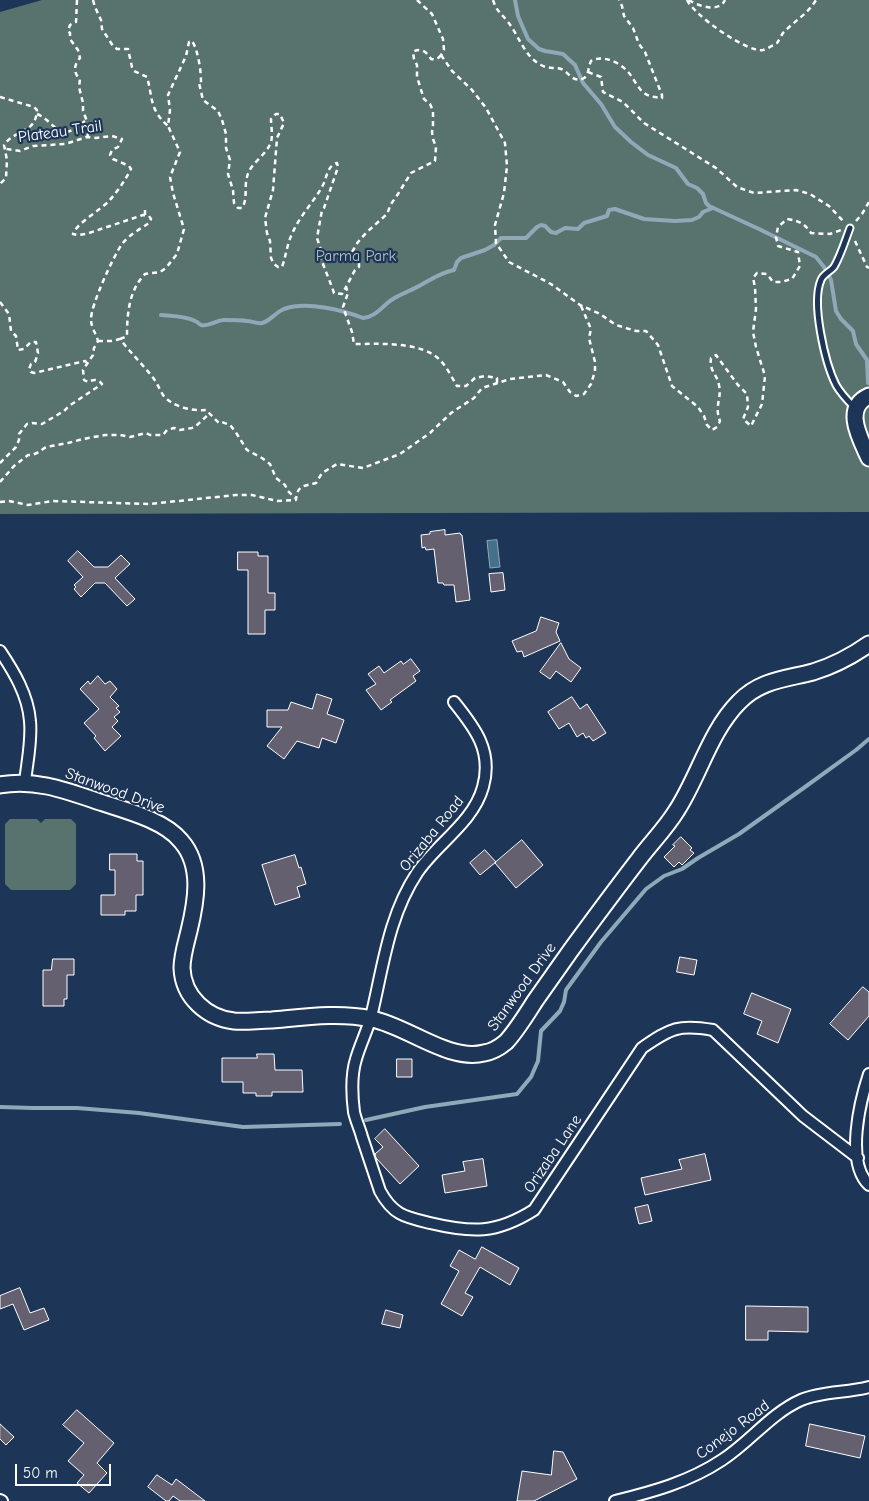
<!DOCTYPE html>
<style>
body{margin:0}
#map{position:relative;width:869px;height:1501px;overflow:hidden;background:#1d3557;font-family:"Comic Neue",sans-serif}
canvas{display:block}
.scale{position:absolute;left:15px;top:1464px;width:96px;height:22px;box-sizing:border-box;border:2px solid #fff;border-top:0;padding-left:6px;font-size:15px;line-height:18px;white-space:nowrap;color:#fff;-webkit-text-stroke:4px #1d3557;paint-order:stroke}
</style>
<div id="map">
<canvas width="869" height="1501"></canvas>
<div class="scale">50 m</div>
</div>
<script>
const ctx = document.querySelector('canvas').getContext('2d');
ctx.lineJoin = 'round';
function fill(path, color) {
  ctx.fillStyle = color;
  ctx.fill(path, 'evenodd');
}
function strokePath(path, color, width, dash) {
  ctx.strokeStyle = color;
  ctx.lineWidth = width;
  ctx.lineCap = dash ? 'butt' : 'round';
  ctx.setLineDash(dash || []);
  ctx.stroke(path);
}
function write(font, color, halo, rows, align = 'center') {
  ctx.font = font + ' "Comic Neue",sans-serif';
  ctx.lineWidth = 4.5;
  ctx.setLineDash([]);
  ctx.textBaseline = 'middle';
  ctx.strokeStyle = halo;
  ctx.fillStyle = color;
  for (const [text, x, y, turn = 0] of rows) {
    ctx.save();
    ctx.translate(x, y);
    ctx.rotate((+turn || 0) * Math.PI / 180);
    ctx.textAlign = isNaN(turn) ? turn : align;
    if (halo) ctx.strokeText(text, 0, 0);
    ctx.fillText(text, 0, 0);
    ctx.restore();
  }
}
const green = new Path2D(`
 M42,0H869V512L0,514V12Z
 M10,819H37L41,823L45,819H71L76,824V884L70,890H11L5,884V824Z`);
const water = new Path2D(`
 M497,540L500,567L490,568L487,541Z`);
const stream = new Path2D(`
 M515,0L518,16L528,39L539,49L545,51L563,54L575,65L583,83L601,104L615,127L631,142L648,155L676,168L688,184L697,188L703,194L706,203L709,206L759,229L816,257L824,267L831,280L836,311L841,319L853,331L856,344L867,360L868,383
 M161,315C171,316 186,316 195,321C200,323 197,323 201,325C208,327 217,320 224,320C231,320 239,320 247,321C252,321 257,324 262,323C269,322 276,312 284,309C307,301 342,310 363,318C376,317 383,305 393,299C400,294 408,292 415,288C429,281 439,273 454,270L457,262L461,258L485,250L494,245L501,238H526L537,227L541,225L545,226L551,232L556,233L565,228L578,229L584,223L607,216L609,210L615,209L644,219L675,221L692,220L699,217L703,212L713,208
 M0,1107L33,1108H77L139,1113L243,1127L340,1124
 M366,1120L425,1107L517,1094L531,1077L538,1061L541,1031L560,1011L564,1002L566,990L601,942L646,889L664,876L682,869L698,858L739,834L805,787L856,750L869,739`);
const building = new Path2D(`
 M445,530V535L460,533L461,535H462L470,600L456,602L454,585H444L443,583H438L434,549L426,550L425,547L422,548L421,535L430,534V532Z
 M78,551L94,567H108L121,555L130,564L115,578L135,599L127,606L105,583H95L81,597L74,589L76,587L74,585L83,577L68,561Z
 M238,552H258V556H268V593H275V610H265V634H248V570H238Z
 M503,573L505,590L491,592L489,574Z
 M541,617L559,623L556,632L560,641L524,657L522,651L517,652L512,641L536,631Z
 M561,643L569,659L581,668L571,682L556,671L550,679L540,672Z
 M411,659L420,671L413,676L416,681L390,700L392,702L381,710L366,690L376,684L368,674L379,666L384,673L401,661L403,664Z
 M98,676L105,684L110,681L117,689L110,697L119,706L116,708L120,712L114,717L118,721L112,727L121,736L105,751L94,738L96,736L84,723L99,709L80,689L88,681L90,684Z
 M317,694L332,699L327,714L344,720L336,743L322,738L319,748L297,741L284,759L267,746L282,727H267V710H288L291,702L312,709Z
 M572,697L580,709L587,704L606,733L593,741L589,736L586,738L583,733L577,737L569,723L559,729L548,712Z
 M681,837L692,848L690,850L694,853L682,865L679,862L674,867L664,857L675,846L673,845Z
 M522,840L543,865L516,888L495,863Z
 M485,850L496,862L480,875L470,863Z
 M110,854H137V861H143V895H136V911H125V915H101V895H115V870H110Z
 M295,855L299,868L301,867L306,884L297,887L300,897L275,905L262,865Z
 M680,957L697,960L694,975L677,972Z
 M53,959H74V975H67V999H64V1006H43V970H51Z
 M863,987L869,992V1016L848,1040L830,1024Z
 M752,993L791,1009L778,1043L757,1034L762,1021L744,1014Z
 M257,1054H274L275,1070H302L303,1092H272V1096H256V1093H243V1082H222V1058H257Z
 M397,1059H412V1077H397Z
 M385,1129L419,1166L400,1184L376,1158L375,1154L383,1147L375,1139Z
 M705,1154L711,1180L645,1195L641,1178L682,1169L679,1160Z
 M483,1159L487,1186L445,1193L442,1175L465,1171L463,1162Z
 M648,1205L652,1221L639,1224L635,1208Z
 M482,1247L519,1268L510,1285L480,1267L465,1293L473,1297L462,1316L441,1304L459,1271L450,1266L459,1250L475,1259Z
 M20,1288L30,1313L44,1308L49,1320L24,1330L13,1304L0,1309V1296Z
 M746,1306L808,1307V1332L768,1331V1340H746Z
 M386,1310L403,1315L400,1328L382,1324Z
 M77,1410L114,1443L97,1463L107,1473L89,1493L77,1483L84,1475L68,1461L84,1443L63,1425Z
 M0,1424L14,1437L6,1445L0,1439Z
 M810,1424L865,1436L860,1458L806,1446Z
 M554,1451L563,1452L577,1479L534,1501H517L522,1471L551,1475Z
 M157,1475L172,1485L176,1479L205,1501H180L173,1496L169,1501H166L148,1487Z`);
const path = new Path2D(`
 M77,0L76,22L70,25L68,31L70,33V39L78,50L80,58C74,64 73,73 80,79L79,87L83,103V111L90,129L87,137
 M93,0L95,7L101,20L102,29L113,46L117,49H128L132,67L134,71L147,77C153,98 149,109 168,126L170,110L168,95L186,56L189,42L192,41C198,50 201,70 201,82V83H199L203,100L218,111L222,120L226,134V148L230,160L228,174L233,190L234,203L238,208H242C248,199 244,187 247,177C250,163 266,156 271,142C273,135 271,126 271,119L276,114H280L284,123L277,138L273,190L265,218L267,233L270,241L271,258L274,264L278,267H282C286,256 287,244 292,234C300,215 314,202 323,185C327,177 327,166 337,163L338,167L337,170L324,208L322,210L317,238L322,253L320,255C324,268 330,281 334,293L342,294L346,287
 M417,0L432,14L443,39L444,50L441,55
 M493,0C497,12 501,13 508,22C519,36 525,57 541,65C548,69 554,67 561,69C569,72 573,84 584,78C589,75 588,67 591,61C603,54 621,63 629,73C634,79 637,87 643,92C648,97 655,97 662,98V95L645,52L639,44L633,28L624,16L622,6L619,0
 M687,0C694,15 747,53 763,50C767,49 773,45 777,43C779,40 781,36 783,33C794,21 808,14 816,0
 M689,0C696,5 711,10 719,6C722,5 724,2 725,0
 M441,55L452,71L472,90L486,108L505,143L507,166L504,193L495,225L496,243L509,262L551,284L580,305L600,314L616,325L636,331H646L658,345L672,386L698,407L704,416L707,425L712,430L717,427L720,421C714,406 722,399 719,385C717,374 709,371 711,358L716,355L738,385L747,394L748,407L743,419L751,426L762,404L765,376L756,347L753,332L756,309L755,287L753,278L757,273L767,274L773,282H781L792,279L800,266L798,252L778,246L776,237L778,227L787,219C799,221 804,223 811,233L830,234L841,230
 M441,55C438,59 436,60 431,59C427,52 420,47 413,52L414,59L417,65V77L424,99L430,104L433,111V125L432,132L433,139L436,147L435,161L411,173L398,194L391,204L387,214L367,232L358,242L352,252L359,264V267L355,270L346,287L348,293L343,307L352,332L354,344C379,344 421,341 440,360C447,367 452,378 457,386H466L475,378L485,376L497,378V383
 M588,72L601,77L603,92L623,102L644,123L716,168L737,187L754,193L796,190L810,194L829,206L845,223
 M0,97L34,107L37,110C36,134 15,129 4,145L7,160L6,178L0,184
 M37,114C48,118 53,129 64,133L73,130L85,121
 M145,215V206
 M856,221L862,214L869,202
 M855,241L867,267L869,268
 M0,302L9,314L11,331L16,336L18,350L24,349L31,342H36L38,353L35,362L31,364L29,369L31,372L34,373L85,361L88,364
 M120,339L127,336C127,314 129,290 145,274L160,272L166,268L177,254L184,229L173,193L170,177L180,152L168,126
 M98,341H111L120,339C130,352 141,363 151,375C156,381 159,388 163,395C172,407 192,411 206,410L219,423L222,422L230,425L235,431L247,450L262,458L270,464L276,478L285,485L288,491L295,498
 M0,463L16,447L19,440V434L27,424L32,423L42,424L64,411L69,406L102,384C98,379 94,379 88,382L84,380L83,370L93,355L94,348L98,341C96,333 91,328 91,319C91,305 113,257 122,244C129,235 140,229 149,223L151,219L149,216L143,215L86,234L77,235L73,234C75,225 100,210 108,202C118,191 124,182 131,169L129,166L113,159L110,155L112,150L118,147L122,139L112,136L96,138L87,137L65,144L33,146L20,151L6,149
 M0,482L14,466L28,455H32L37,453L46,447L68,443L83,439L105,435H120L130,437L146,433L150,435H163L167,430L174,428L180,430L192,428L196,426L210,413
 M0,502L9,501L28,505L53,501L149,504L236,495H252L277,501L296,500C297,485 304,486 316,483L322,473L337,464L363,468L400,454L430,433L451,413L474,398L482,388L510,379L546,375L563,382L570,392L576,396L584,394L591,384L595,371V362L589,338L591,329L581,306`);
const service = new Path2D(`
 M850,228C845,241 841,255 834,267C830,272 823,274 821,280C811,303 825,363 836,385C841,394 848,401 855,408`);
const minor = new Path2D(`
 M0,651C14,672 28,695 30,721C32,741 27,763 25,782
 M454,702C475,728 493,751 483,787C473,823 436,844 417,873C388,917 383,968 371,1017C367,1031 360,1045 356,1059C351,1075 352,1096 354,1112C356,1121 360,1129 362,1137C368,1155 374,1173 380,1191C393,1215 405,1217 430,1223C472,1233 496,1234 534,1210L642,1048C671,1028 679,1024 713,1030L803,1116L858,1158
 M869,1074C860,1101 845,1162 869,1185
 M0,1500L2,1501
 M615,1501C652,1492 689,1482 722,1460C750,1442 770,1414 801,1400C822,1391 847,1393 869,1387`);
const secondary = new Path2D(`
 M869,396C842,408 861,440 869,458
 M0,785C36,778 70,792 103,803C128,811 165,821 181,841C203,866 196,902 189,931C186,943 182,956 182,968C183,997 207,1018 234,1021C247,1022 259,1020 272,1020C305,1017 339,1012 372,1019C407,1026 449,1062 484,1053C491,1052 500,1047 506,1042C517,1030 526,1015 535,1001C547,984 559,967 571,950C593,920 616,889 639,859C651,843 666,828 677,810C699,776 710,731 739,702C760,680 786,679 813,672C833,666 852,656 869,644`);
const streetNames = [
 ["Plateau Trail",60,132,-8],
 ["Stanwood Drive",115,791,20],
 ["Orizaba Road",432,834,-51],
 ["Stanwood Drive",522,987,-54],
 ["Orizaba Lane",553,1154,-56],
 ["Conejo Road",733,1430,-37]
];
const parkNames = [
 ["Parma Park",356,256]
];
fill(green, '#58726e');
fill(water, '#44708a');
strokePath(water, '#8fa9b9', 1);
strokePath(stream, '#8fa9b9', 4);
fill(building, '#646070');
strokePath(building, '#fff', 1);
strokePath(service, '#fff', 9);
strokePath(minor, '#fff', 14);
strokePath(secondary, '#fff', 19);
strokePath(path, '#fff', 2.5, [5, 4]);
strokePath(service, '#1d3557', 5);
strokePath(minor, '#1d3557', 10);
strokePath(secondary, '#1d3557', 15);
write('16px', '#fff', '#1d3557', streetNames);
write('16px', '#b4c0be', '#1d3557', parkNames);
</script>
